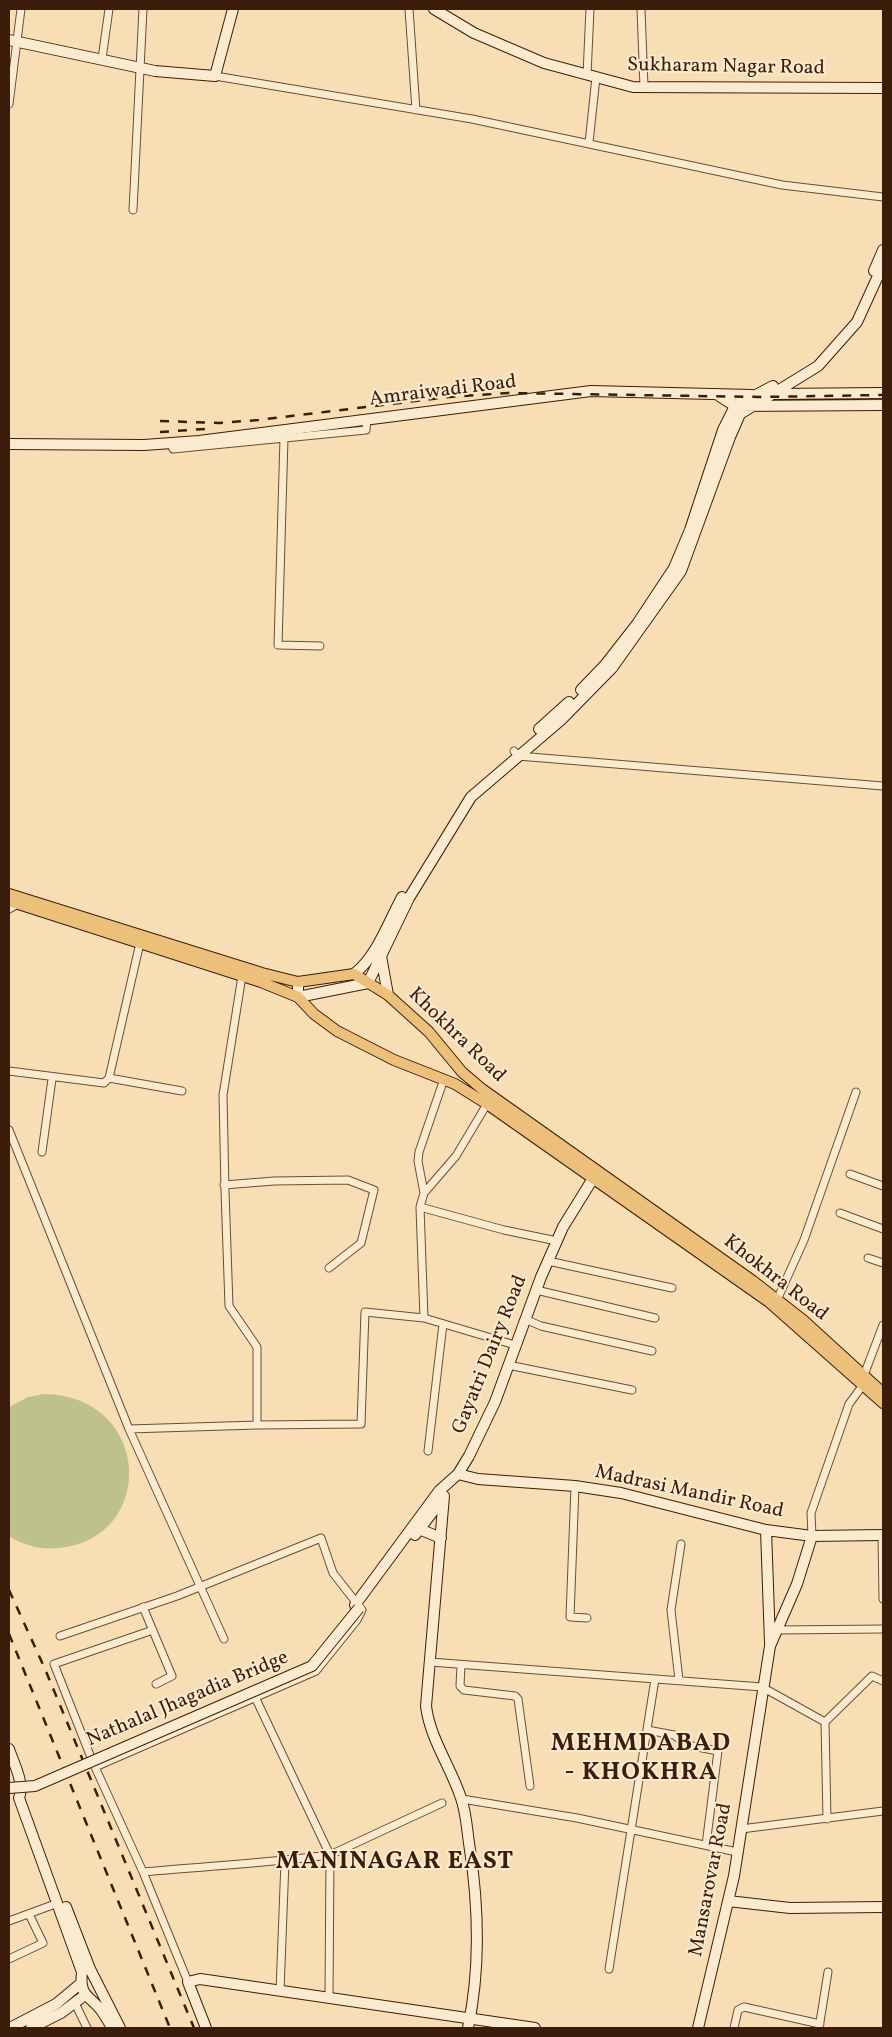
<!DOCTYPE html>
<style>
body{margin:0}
#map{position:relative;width:892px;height:2037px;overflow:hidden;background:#f8deb5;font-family:Vollkorn,serif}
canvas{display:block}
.frame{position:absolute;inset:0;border:10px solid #3c1d0c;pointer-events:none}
</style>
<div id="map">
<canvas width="892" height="2037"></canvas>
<div class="frame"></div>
</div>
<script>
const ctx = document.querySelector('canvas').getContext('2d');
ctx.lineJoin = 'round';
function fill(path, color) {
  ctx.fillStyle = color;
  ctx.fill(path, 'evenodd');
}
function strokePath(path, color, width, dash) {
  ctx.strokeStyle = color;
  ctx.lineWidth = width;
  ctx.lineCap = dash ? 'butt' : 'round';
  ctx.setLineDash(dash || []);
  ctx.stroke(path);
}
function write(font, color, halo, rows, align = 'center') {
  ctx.font = font + ' Vollkorn,serif';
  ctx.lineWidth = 4;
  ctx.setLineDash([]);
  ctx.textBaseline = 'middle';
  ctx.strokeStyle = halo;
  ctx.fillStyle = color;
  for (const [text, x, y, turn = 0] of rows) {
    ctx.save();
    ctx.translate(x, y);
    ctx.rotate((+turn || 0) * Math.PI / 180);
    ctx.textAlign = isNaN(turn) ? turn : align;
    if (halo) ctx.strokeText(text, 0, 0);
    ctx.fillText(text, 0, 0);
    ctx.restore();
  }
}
const green = new Path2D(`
 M44,1394C153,1396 157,1539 59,1548C41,1550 24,1546 9,1536V1407L28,1397Z`);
const street = new Path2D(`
 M409,9L416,110
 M641,9L644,87
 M102,59L109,9
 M587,75L590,9
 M215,76L472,119L782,185L883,197
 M9,104L21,9
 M589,143L596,77
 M133,210L143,9
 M284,438L278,645L320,646
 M171,443L173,449L366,430L367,420
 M514,751L518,756L883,786
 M9,909L18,904
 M242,976L223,1095L225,1191L229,1306L257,1347V1425L361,1424L365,1312L424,1318L515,1345
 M9,1071L104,1083L109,1078L140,943
 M109,1078L182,1091
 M9,1130L129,1429L257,1425
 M42,1152L52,1079
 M850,1174L883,1186
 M224,1185L274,1181L348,1180L374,1190L361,1243L329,1268
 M424,1193L418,1161L419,1152L444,1079
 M420,1207L424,1193L456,1156L487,1104
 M840,1213L883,1229
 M868,1258L883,1263
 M548,1261L672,1288
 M536,1290L655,1318
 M777,1300L804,1240L856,1092
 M424,1318L420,1207L504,1230L557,1241
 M525,1319L541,1326L652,1351
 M508,1365L632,1390
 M864,1375L883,1325
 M129,1429L224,1639
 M428,1451L443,1324
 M575,1486L570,1617L587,1618
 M882,1535L883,1599
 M812,1536L811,1513L849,1404L863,1385
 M143,1607L172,1676L156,1684
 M777,1630L883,1629
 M60,1636L177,1596L321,1538L333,1573L362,1610L357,1620L316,1671L95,1767L143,1872
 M430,1662L762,1687L825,1722L872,1676L883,1681
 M461,1665L460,1686L464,1690L515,1696L518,1699L530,1786
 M679,1680L671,1610L681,1544
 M825,1722L827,1819
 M647,1730L674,1735L687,1745L718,1751L706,1845
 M94,1765L54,1664L153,1630
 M462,1799L577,1818L737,1852
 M741,1829L883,1811
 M9,1921L58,1903
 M9,1959L43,1943L29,1914
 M609,1969L655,1679
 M188,1982L143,1872C206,1866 268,1863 330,1855L255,1697
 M280,1991L285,1861
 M329,1999L330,1855L442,1803
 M75,2003L87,2028
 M734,2028L738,2010L744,2007L820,2024
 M819,2028L828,1972`);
const secondary = new Path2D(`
 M434,9L474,33L544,63L633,87L883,88
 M9,40L155,71L215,76L233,9
 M874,271L883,250
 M716,394L735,406L883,405
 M774,394L883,393
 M9,444L144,445L199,441L591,391L752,395
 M581,690L605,665L637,624L674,568L690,530L723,430L735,406L773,386
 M539,729L569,702
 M381,956L388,995
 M354,974C377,956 388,923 402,897
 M298,982V997L368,983L409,898L471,797L561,720L612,668L681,571L730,437L740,414L818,366L857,322L883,265
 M458,1474L478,1479L575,1486L621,1493L766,1530L812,1536L883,1535
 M444,1496L426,1706C430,1739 451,1767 461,1798C466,1812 467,1829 469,1843C479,1906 481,1966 468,2028
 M419,1529L441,1538
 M766,1530L770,1643
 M415,1535L444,1497
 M355,1605L439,1491L458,1474L469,1456L495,1402L541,1277L563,1227L597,1172
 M9,1749C13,1762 25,1783 19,1798L82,1972C79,1996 89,1995 101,2010C105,2016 109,2022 112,2028
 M728,1901L790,1908L883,1907
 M66,1907L90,1969L120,2028
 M10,2028L56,2004L80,1984
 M31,2028L61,2013L85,1995
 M206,2028L188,1982L200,1979L535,2028
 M698,2028L734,1876L770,1646L797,1584L812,1536`);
const primary = new Path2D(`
 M9,894L262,973L298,982L354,974L388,995L429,1032L462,1072L482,1089L753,1281L803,1320L883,1393
 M9,901L261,982L298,997L314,1014L337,1031L394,1060L455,1084L487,1104L769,1302L883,1403`);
const rail = new Path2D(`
 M160,421L220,423L258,420L449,397L508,393L761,397L883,395
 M160,432L205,429
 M9,1590L45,1669L194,2028
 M9,1634L170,2028`);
const secondaryBridge = new Path2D(`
 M9,1788L35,1786L312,1666L359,1608`);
const streetNames = [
 ["Sukharam Nagar Road",726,68,1],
 ["Amraiwadi Road",443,392,-7],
 ["Khokhra Road",456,1036,44],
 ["Khokhra Road",775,1279,38],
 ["Gayatri Dairy Road",491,1355,-68],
 ["Madrasi Mandir Road",689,1493,12],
 ["Nathalal Jhagadia Bridge",188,1700,-23],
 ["Mansarovar Road",712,1880,-79]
];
const districtNames = [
 ["MEHMDABAD",641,1745],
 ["- KHOKHRA",641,1774],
 ["MANINAGAR EAST",395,1863]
];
fill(green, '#bec18c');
strokePath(street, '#6b4d36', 9);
strokePath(secondary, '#3c1d0c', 12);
strokePath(primary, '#3c1d0c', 12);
strokePath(street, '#faeacf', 7);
strokePath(secondary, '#faeacf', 10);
strokePath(primary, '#ecbf7a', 10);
strokePath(rail, '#3c1d0c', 2.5, [9, 9]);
strokePath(secondaryBridge, '#3c1d0c', 12, []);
strokePath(secondaryBridge, '#faeacf', 10);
write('20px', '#3c1d0c', '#faeacf', streetNames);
ctx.letterSpacing = '1px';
write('bold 25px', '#3c1d0c', '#faeacf', districtNames);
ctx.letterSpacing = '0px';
</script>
